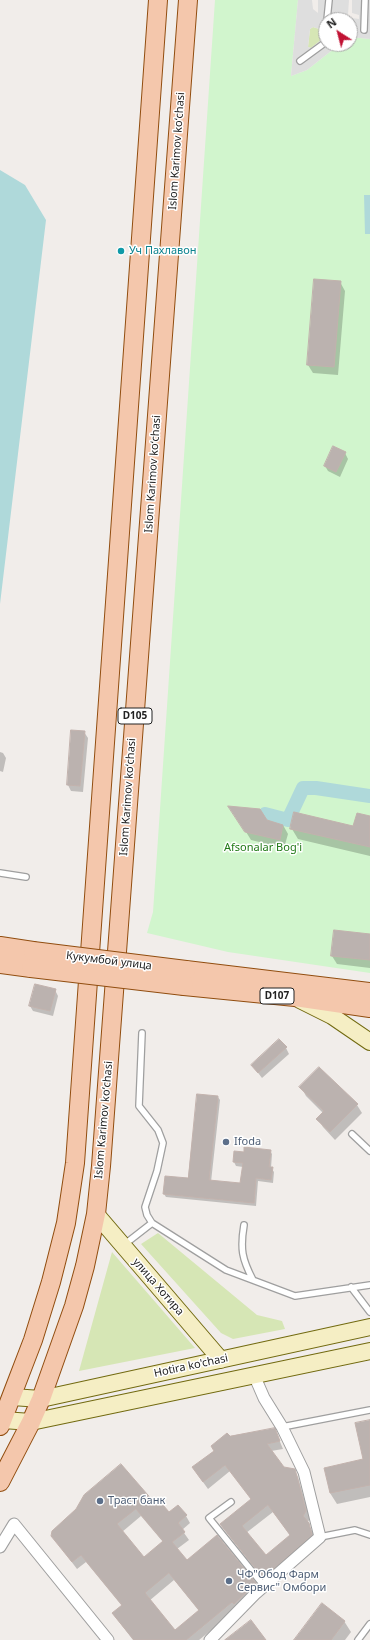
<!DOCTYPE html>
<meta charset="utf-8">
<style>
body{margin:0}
#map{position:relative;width:370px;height:1640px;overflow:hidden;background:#f1edea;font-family:"Noto Sans",sans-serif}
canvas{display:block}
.north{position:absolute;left:318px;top:12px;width:40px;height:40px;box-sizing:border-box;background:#fff;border:1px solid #a7a7a7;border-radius:50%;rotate:324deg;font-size:11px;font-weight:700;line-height:16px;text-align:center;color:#222}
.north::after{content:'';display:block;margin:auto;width:14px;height:18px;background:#c11334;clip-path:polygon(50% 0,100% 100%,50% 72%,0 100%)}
</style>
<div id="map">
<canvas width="370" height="1640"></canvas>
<div class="north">N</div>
</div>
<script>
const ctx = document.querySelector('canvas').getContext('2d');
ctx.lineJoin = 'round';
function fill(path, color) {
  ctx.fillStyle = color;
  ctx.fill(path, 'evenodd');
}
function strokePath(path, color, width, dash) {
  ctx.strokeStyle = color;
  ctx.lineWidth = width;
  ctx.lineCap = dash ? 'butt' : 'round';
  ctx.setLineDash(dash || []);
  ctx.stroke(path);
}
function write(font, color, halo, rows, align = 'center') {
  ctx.font = font + ' "Noto Sans",sans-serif';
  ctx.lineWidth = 3;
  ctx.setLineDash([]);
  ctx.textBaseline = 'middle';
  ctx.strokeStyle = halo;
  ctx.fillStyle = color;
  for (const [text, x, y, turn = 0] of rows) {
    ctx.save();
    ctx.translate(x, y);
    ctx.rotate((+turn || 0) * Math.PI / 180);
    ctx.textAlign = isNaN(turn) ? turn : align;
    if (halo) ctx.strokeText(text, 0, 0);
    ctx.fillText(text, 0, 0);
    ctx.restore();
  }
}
const grass = new Path2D(`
 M313,27L326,31V36L311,48L308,47L310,29Z
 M158,1233L257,1315L282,1321L285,1329L233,1339L221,1333L141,1244Z
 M112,1252L195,1348L79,1371Z`);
const park = new Path2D(`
 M215,0H298L291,76L307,70L340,44H350V37L370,39V973L228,952L147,933L153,912Z`);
const parking = new Path2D(`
 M298,0H312L313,9L318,13V0H349L348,14H338V16L359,19V15L352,13V0H370V39L350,37V20H326V31L313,27L310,29L308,47L311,48L326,36V44H340L307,70L291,76Z`);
const water = new Path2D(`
 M0,170L25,185L46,220L0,604Z
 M364,195H370V234H365Z`);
const shadow = new Path2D(`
 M340,282L345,291L338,375L313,373L308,365Z
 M345,453L348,459L340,477L328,471L325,466Z
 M84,732L88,738L83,792L71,791L68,785Z
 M0,752L3,753L6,758L3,772L0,771Z
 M235,814L283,825L288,834L284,848L251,840Z
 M370,817V856L298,839L292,829L354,827Z
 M370,935V968L337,964L332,956Z
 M55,990L58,996L53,1016L33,1011L30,1006Z
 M286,1048L289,1054L262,1078L252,1065Z
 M301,1087L357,1105L362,1113L335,1140L323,1127L318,1119L323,1113L306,1096Z
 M218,1097L220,1100L211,1182L241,1185L243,1167L236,1166L234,1162L235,1152L245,1153L270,1151L272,1154L271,1168L274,1172L273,1183L258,1181L256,1206L166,1197L164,1194L189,1179Z
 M370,1421V1497L337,1504L330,1493L325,1469L364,1460Z
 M278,1437L283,1449L271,1451L283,1468L294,1470L298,1477L310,1519L307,1523L313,1532L316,1542L268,1584L221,1525L252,1500L230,1471L208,1489L193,1468L230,1438ZM273,1512L291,1536L266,1557L246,1533Z
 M153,1503L169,1513L186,1516L190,1523L182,1530L189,1540L177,1549L187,1562L217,1537L260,1591L199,1640H133L113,1614L122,1606L86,1562L77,1569L52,1536L53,1531ZM141,1516L163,1542L144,1558L122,1532ZM174,1580L199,1611L175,1631L149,1601Z
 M344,1621L351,1632L345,1640H296Z`);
const canal = new Path2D(`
 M265,814L288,820L303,788H316L370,796`);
const building = new Path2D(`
 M314,279L341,281L334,367L307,365Z
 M333,446L346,452L336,472L324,466Z
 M71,730L85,731L80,786L67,785Z
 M228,806L260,809L267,820L283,825L280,840L245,832Z
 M294,812L353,826L357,813L370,816V847L290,829Z
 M334,930L370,934V960L331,956Z
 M35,984L56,989L50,1011L29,1006Z
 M279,1039L287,1047L258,1073L251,1065Z
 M319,1067L358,1104L330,1132L316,1119L324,1111L299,1087Z
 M197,1094L218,1096L209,1180L240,1183L243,1163L233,1162L234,1151L244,1152V1147L271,1150L269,1167H273L271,1180L256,1178L254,1203L163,1194L165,1176L188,1178Z
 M370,1420V1485L330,1493L324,1468L363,1459L355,1423Z
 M275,1428L280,1441L267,1444L284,1467L295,1469L306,1511L303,1516L309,1523L312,1535L263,1578L220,1524L251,1499L225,1465L203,1482L192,1467L214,1451L211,1446L227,1433L230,1436ZM268,1505L290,1535L266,1555L242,1526Z
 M121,1464L154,1502L158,1499L169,1512L178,1505L187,1515L178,1523L185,1532L172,1542L187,1560L217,1535L256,1583L234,1604L232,1602L186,1640H134L112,1613L122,1605L81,1555L72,1562L51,1536L52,1531L76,1509L84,1495ZM136,1509L163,1541L144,1557L117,1524ZM169,1573L199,1610L175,1630L145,1593Z
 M322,1603L345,1621L331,1640H294Z
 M251,1620L266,1640H225Z`);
const service = new Path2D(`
 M327,20L329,0
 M364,30L365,0
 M300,61L326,42
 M0,873L26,877
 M142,1033L139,1106L158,1130L163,1143L157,1171L145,1207L147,1215L152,1223L226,1270L295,1296L370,1285
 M352,1134L370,1151
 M244,1225C240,1249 242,1259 253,1280
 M125,1244L152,1223
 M351,1287L370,1312
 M282,1427L370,1410
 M231,1502L209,1518L264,1586
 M320,1537L355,1530L370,1535
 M358,1640L370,1624`);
const minor = new Path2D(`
 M0,1547L14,1524L108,1640
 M210,1640L256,1593L320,1537L304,1472L282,1427L264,1398L254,1375`);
const secondary = new Path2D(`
 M300,1000L332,1016L370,1042
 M96,1214L221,1360
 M12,1397L41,1399L370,1327
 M3,1420L31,1422L370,1351`);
const primary = new Path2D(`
 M0,946L33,951
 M0,964L31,968
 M186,970L370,992
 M184,986L295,997L370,1008
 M0,1426L33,1340L51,1282L66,1223L75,1163L158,0
 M0,1482L31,1422L41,1399L74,1306L85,1266L96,1214L101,1166L188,0`);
const primaryBridge = new Path2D(`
 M33,951L186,970
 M31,968L184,986`);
const markers = [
 [121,251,4,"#0f9aa8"],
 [226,1142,4,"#5c6f8a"],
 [100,1501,4,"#5c6f8a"],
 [229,1581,4,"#5c6f8a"]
];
const shields = [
 [135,716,34],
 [277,996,34]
];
const shieldNames = [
 ["D105",135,716],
 ["D107",277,996]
];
const streetNames = [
 ["Islom Karimov koʻchasi",177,151,-86],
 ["Islom Karimov koʻchasi",153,474,-86],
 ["Islom Karimov koʻchasi",128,797,-86],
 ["Кукумбой улица",109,961,7],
 ["Islom Karimov koʻchasi",104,1120,-85],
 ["улица Хотира",158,1287,49],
 ["Hotira ko'chasi",191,1366,-12]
];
const cultureNames = [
 ["Уч Пахлавон",129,251]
];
const parkNames = [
 ["Afsonalar Bog'i",263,848]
];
const serviceNames = [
 ["Ifoda",234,1142],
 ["Траст банк",108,1501],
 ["ЧФ\"Обод Фарм",237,1575],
 ["Сервис\" Омбори",237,1588]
];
fill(grass, '#d6e6b5');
fill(park, '#d1f5cd');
fill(parking, '#dedede');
fill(water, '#afd9da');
fill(shadow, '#0003');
strokePath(canal, '#afd9da', 14);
fill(building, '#bbb2af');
strokePath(building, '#c2b2ad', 1);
strokePath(service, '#9f9f9f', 8);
strokePath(minor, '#9f9f9f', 13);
strokePath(secondary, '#726a10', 18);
strokePath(primary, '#914d0f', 20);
strokePath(service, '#fff', 5.5);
strokePath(minor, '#fff', 11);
strokePath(secondary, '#f5eec4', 16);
strokePath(primary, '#f4c7ac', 18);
strokePath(primaryBridge, '#914d0f', 20, []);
strokePath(primaryBridge, '#f4c7ac', 18);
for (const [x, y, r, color] of markers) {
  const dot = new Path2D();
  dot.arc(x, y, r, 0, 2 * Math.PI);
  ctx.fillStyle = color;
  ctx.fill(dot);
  strokePath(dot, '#fff', 1.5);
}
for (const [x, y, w] of shields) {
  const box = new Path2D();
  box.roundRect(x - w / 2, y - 8, w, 16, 3);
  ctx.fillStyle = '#fff';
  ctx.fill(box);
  strokePath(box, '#222', 1);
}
write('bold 10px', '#222', null, shieldNames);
write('11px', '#222', '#fff', streetNames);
write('11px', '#0d838f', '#fff', cultureNames, 'left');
write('11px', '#217917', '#fff', parkNames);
write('11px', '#4e5e75', '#fff', serviceNames, 'left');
</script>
